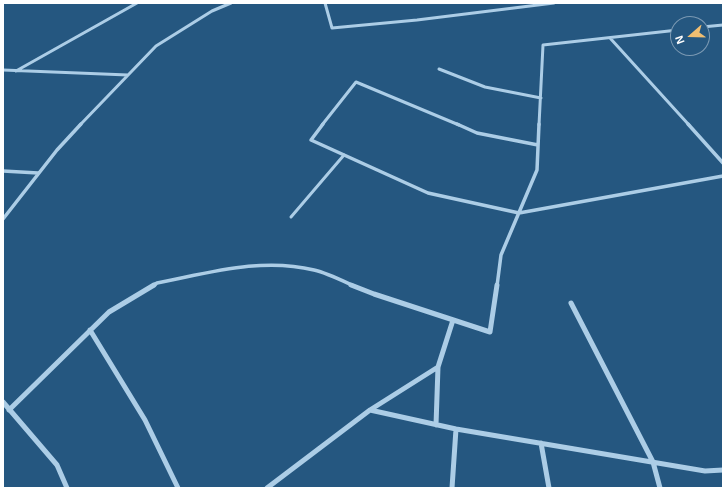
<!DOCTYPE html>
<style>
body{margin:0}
#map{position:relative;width:726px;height:491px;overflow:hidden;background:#255780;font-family:Arial,sans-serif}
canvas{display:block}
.frame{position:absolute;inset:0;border:4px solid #fff;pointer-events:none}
.north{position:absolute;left:670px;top:16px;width:40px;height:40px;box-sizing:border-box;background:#255780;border:1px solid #7c9ab3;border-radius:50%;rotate:250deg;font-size:11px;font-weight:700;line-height:16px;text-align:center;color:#fff}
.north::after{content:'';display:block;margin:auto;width:14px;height:18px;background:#f0be71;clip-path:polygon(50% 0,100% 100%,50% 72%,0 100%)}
</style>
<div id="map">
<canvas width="726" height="491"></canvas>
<div class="frame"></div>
<div class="north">N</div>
</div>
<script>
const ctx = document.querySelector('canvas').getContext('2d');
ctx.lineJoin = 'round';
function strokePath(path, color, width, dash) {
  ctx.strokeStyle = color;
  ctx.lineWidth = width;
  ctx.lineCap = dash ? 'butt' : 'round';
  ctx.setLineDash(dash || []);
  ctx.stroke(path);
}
const lane = new Path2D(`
 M291,217L344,155`);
const streetFar2 = new Path2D(`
 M325,3L332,28L417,20L554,3
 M702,27L723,25
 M610,38L689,125
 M439,69L485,87L541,98
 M3,70L128,75
 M16,71L137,3
 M80,125L156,46L212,11L231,3
 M322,125L356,82L459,125
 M539,125L543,45L678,30`);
const streetFar1 = new Path2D(`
 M323,124L311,140L428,193L519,213L723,176
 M457,124L477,133L538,145
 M688,124L723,163
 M3,171L38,173
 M3,219L57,150L81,124
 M153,286L157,283C209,273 261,257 314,270C327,273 341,280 354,286
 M497,286L501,255L537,170L539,124`);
const street = new Path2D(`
 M351,285L374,294L490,332L497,285
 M571,303L653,462L660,488
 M90,330L145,420L178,488
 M3,402L57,465L67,488
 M9,410L109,312L154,285
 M370,410L456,429L705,471L723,470
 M436,425L438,367L453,320
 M541,443L549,488
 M267,488L370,410L438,367
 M452,488L456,429`);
strokePath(lane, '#accde6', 3);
strokePath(streetFar2, '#accde6', 3);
strokePath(streetFar1, '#accde6', 3.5);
strokePath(street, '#accde6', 5);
</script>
